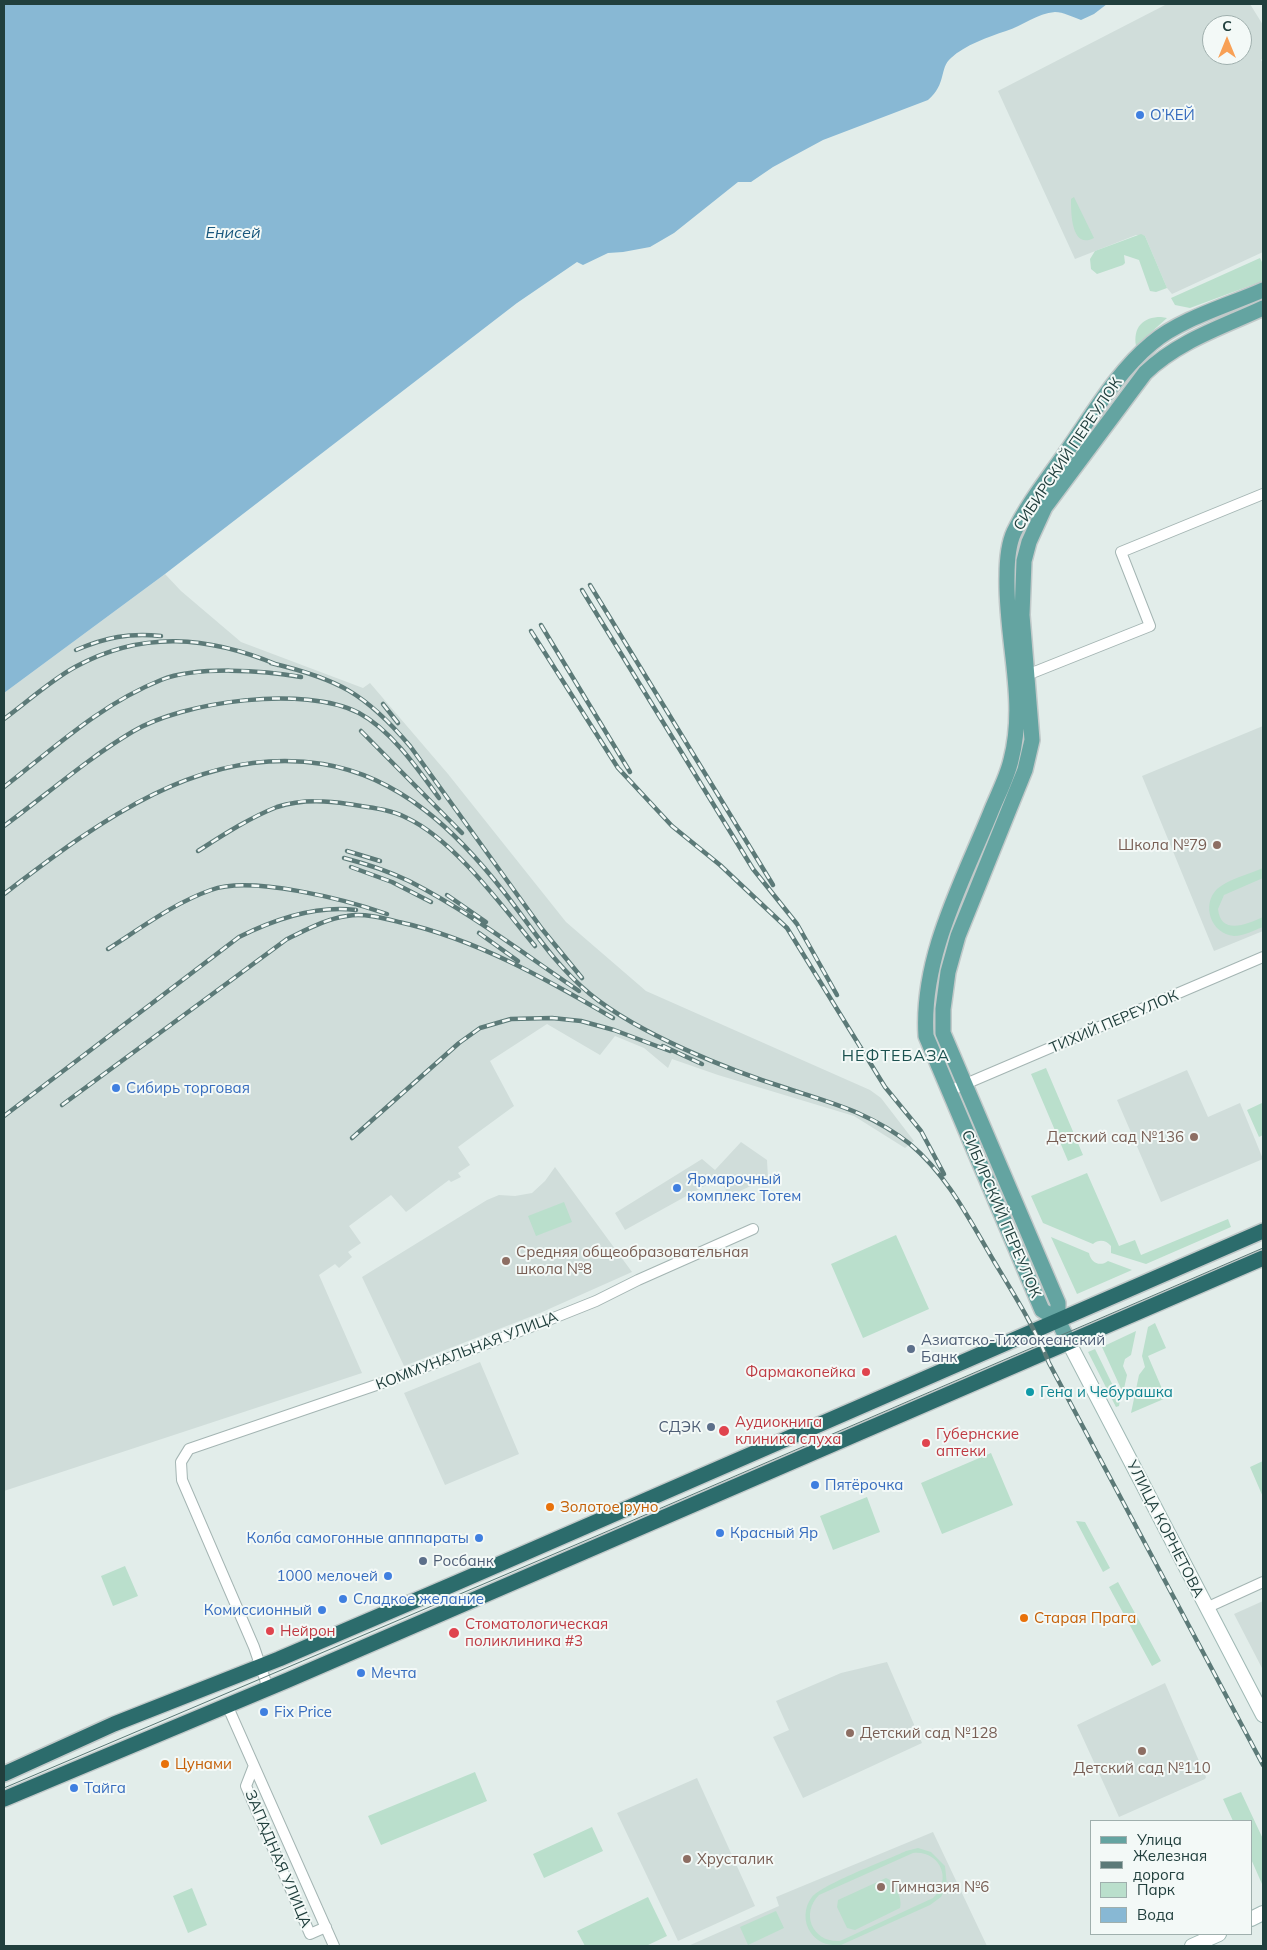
<!DOCTYPE html>
<meta charset="utf-8">
<style>
body{margin:0}
#map{position:relative;width:1267px;height:1950px;overflow:hidden;background:#e2edea;font-family:Mulish,sans-serif}
canvas{display:block}
.frame{position:absolute;inset:0;border:5px solid #213f3d;pointer-events:none}
.legend{position:absolute;left:1090px;top:1820px;width:162px;height:115px;box-sizing:border-box;background:#f3f9f7;border:1px solid #9fafad;margin:0;padding:6px 9px;list-style:none;font-size:15px;color:#213f3d}
.legend li{display:flex;align-items:center;gap:10px;height:25px}
.legend b{width:25px;border:1px solid #9fafad}
.north{position:absolute;left:1202px;top:15px;width:50px;height:50px;box-sizing:border-box;background:#f3f9f7;border:1px solid #9fafad;border-radius:50%;rotate:0deg;font-size:14px;font-weight:700;line-height:20px;text-align:center;color:#213f3d}
.north::after{content:'';display:block;margin:auto;width:18px;height:22px;background:#f8a055;clip-path:polygon(50% 0,100% 100%,50% 72%,0 100%)}
</style>
<div id="map">
<canvas width="1267" height="1950"></canvas>
<div class="frame"></div>
<ul class="legend">
<li><b style="height:6px;background:#64a4a1"></b>Улица</li>
<li><b style="height:6px;background:#5c7a78"></b>Железная дорога</li>
<li><b style="height:14px;background:#badfcc"></b>Парк</li>
<li><b style="height:14px;background:#88b8d4"></b>Вода</li>
</ul>
<div class="north">С</div>
</div>
<script>
const ctx = document.querySelector('canvas').getContext('2d');
ctx.lineJoin = 'round';
function fill(path, color) {
  ctx.fillStyle = color;
  ctx.fill(path, 'evenodd');
}
function strokePath(path, color, width, dash) {
  ctx.strokeStyle = color;
  ctx.lineWidth = width;
  ctx.lineCap = dash ? 'butt' : 'round';
  ctx.setLineDash(dash || []);
  ctx.stroke(path);
}
function write(font, color, halo, rows, align = 'center') {
  ctx.font = font + ' Mulish,sans-serif';
  ctx.lineWidth = 4;
  ctx.setLineDash([]);
  ctx.textBaseline = 'middle';
  ctx.strokeStyle = halo;
  ctx.fillStyle = color;
  for (const [text, x, y, turn = 0] of rows) {
    ctx.save();
    ctx.translate(x, y);
    ctx.rotate((+turn || 0) * Math.PI / 180);
    ctx.textAlign = isNaN(turn) ? turn : align;
    if (halo) ctx.strokeText(text, 0, 0);
    ctx.fillText(text, 0, 0);
    ctx.restore();
  }
}
const built = new Path2D(`
 M1167,4H1250L1263,25V58L1261,60L1263,63V252L1172,294L1167,288L1145,236L1136,235L1075,259L998,91ZM1212,25H1242V55H1212Z
 M165,574L181,591L241,642L363,688L370,683L448,774L566,922L646,991L870,1090L881,1098L914,1141L905,1148L854,1116L718,1075L672,1059L668,1068L644,1048L615,1036L600,1055L547,1024L490,1061L514,1106L458,1147L470,1165L458,1173L461,1177L451,1182L449,1180L406,1212L391,1195L349,1226L361,1243L348,1252L352,1257L339,1268L335,1264L319,1275L362,1373L4,1491V693Z
 M1263,726V931L1214,951L1142,776Z
 M1187,1070L1208,1117L1240,1103L1263,1159L1161,1202L1117,1100Z
 M741,1142L767,1160L768,1178L729,1196L719,1178L625,1230L615,1213L702,1159L715,1170Z
 M555,1167L632,1272L540,1313L404,1366L362,1277L487,1200L499,1195L515,1196L532,1193L545,1181Z
 M480,1362L519,1454L445,1485L404,1393Z
 M1263,1601V1670L1234,1614Z
 M887,1662L922,1743L803,1798L773,1737L789,1730L776,1701L841,1673Z
 M1165,1683L1206,1777L1205,1779L1119,1817L1077,1725Z
 M697,1778L755,1906L678,1941L617,1813Z
 M933,1832L987,1946H688L779,1906L776,1897Z`);
const green = new Path2D(`
 M1074,197L1094,238C1071,250 1071,212 1071,199Z
 M1141,234L1145,236L1167,288L1156,292L1150,291L1139,260L1124,255L1125,263L1123,265L1097,274L1091,269L1090,259L1095,251Z
 M1260,258L1263,264V281L1190,308L1175,305L1171,298Z
 M1161,317L1167,318L1136,346C1133,327 1143,317 1161,317Z
 M1263,868V878L1224,895L1218,909C1221,936 1247,924 1263,917V927C1254,930 1244,936 1234,936C1211,934 1201,905 1217,889C1229,879 1249,874 1263,868Z
 M1046,1068L1083,1155L1068,1161L1031,1074Z
 M1262,1103L1263,1135L1259,1137L1247,1110Z
 M1087,1173L1119,1246L1135,1240L1141,1255L1228,1219L1231,1227L1146,1264L1111,1253V1246C1106,1240 1099,1239 1093,1244L1043,1223L1031,1196Z
 M564,1202L572,1222L536,1236L528,1216Z
 M896,1235L929,1309L863,1338L831,1264Z
 M1051,1237L1089,1253C1091,1263 1100,1267 1108,1261L1132,1270L1077,1294Z
 M1155,1323L1166,1348L1148,1356L1166,1398L1131,1413L1139,1375L1145,1367L1142,1356L1148,1327Z
 M1136,1331L1131,1355L1125,1359L1123,1366L1127,1375L1123,1393L1102,1347Z
 M1095,1349L1120,1400L1119,1406L1116,1407L1088,1352Z
 M991,1453L1013,1505L942,1534L921,1483Z
 M1263,1461V1497L1250,1467Z
 M867,1497L880,1532L833,1550L820,1516Z
 M1076,1521L1085,1522L1110,1568L1103,1572Z
 M125,1566L138,1596L113,1606L101,1576Z
 M1118,1582L1161,1661L1152,1666L1109,1587Z
 M475,1772L487,1801L381,1845L368,1816Z
 M1241,1792L1263,1839L1262,1884L1251,1859V1821H1233L1223,1799Z
 M592,1827L603,1851L544,1878L533,1854Z
 M918,1848L931,1852L945,1866L947,1885L941,1897L930,1905L841,1945C829,1946 818,1943 811,1933C803,1922 804,1907 812,1897C823,1884 887,1860 906,1851ZM913,1853C940,1850 953,1880 933,1898L840,1941C813,1943 800,1914 819,1895Z
 M886,1878C895,1881 903,1900 900,1908L855,1930L847,1928L837,1907L838,1900Z
 M192,1888L207,1925L188,1933L173,1896Z
 M648,1897L667,1936L646,1946H585L577,1931Z
 M776,1911L784,1928L748,1945L740,1927Z`);
const water = new Path2D(`
 M4,4H1107L1094,14L1081,20C1073,17 1063,12 1055,12C1037,13 1023,26 1006,31C988,37 965,45 951,58C939,68 947,84 928,100L823,140L773,167L751,182H738L674,233L650,247L623,252L608,253L583,265L577,262L517,303L165,574L4,693Z`);
const street = new Path2D(`
 M1027,675L1150,626L1121,552L1263,494
 M949,1091L1263,957
 M1206,1608L1263,1582
 M268,1688L254,1647L182,1480L181,1462L189,1449L385,1382L536,1325L596,1301L638,1280L753,1229
 M227,1705L334,1946
 M253,1768L246,1786L310,1934L326,1927`);
const secondary = new Path2D(`
 M1068,1341L1263,1715
 M1251,1919L1263,1913
 M1192,1946L1219,1934`);
const primary = new Path2D(`
 M1058,1320L1042,1310L926,1036C921,958 961,885 990,814C997,796 1007,778 1011,760C1027,699 1005,638 1007,576C1007,562 1008,545 1014,532C1028,503 1049,477 1067,451C1093,414 1117,372 1152,343C1180,319 1229,305 1263,290
 M1068,1341L1058,1320V1303L943,1033V1009L948,972L958,936L1025,770L1032,740L1022,615L1024,561L1029,542L1045,507L1145,373C1178,341 1222,327 1263,308`);
const highway = new Path2D(`
 M4,1774L114,1724L279,1659L456,1583L1263,1231
 M4,1799L288,1680L1263,1258`);
const tram = new Path2D(`
 M4,1788L601,1534L1263,1248`);
const rail = new Path2D(`
 M590,585L773,885
 M582,590L753,869L797,924L837,995
 M541,625L630,772
 M531,631L618,768L672,826L720,865L787,928L885,1087L921,1131L944,1174
 M76,650C107,637 128,633 161,636
 M271,663C338,679 365,693 410,746L542,929L582,978
 M383,704L398,723
 M4,719C27,702 50,681 75,667C143,630 208,636 278,665
 M361,731L462,833
 M4,787C54,748 101,704 161,680C196,666 264,670 301,677
 M4,826C46,795 87,759 132,732C183,701 305,685 359,713C391,730 418,769 439,798
 M198,851C223,835 249,818 277,807C301,799 324,800 348,804C367,807 390,809 407,818C454,840 502,906 535,946
 M347,851L380,861
 M344,858C367,864 388,871 409,881C468,911 524,954 579,991
 M351,867L392,882L431,902
 M4,894C96,824 199,744 323,764C401,777 457,832 504,892C533,929 553,963 590,994C639,1034 728,1070 789,1089C834,1104 871,1113 910,1144C948,1176 970,1221 995,1263C1015,1296 1035,1328 1049,1363L1263,1765
 M447,895L486,922
 M479,933L518,961
 M108,949C141,928 174,903 211,890C251,875 347,900 387,914
 M663,1046L702,1064
 M62,1105L287,939C306,930 325,919 347,916C364,913 383,918 399,922C476,939 546,979 613,1018
 M4,1116L239,937C275,919 316,905 356,910
 M352,1138L459,1043L480,1028L511,1019L552,1018L581,1021L614,1030L670,1051`);
const markers = [
 [1140,115,5,"#3f7fe0"],
 [1217,845,5,"#8d6e63"],
 [116,1088,5,"#3f7fe0"],
 [1194,1137,5,"#8d6e63"],
 [677,1188,5,"#3f7fe0"],
 [506,1261,5,"#8d6e63"],
 [911,1349,5,"#5c6f8a"],
 [866,1372,5,"#e0444e"],
 [1030,1392,5,"#0f9aa8"],
 [711,1427,5,"#5c6f8a"],
 [724,1431,6,"#e0444e"],
 [926,1443,5,"#e0444e"],
 [815,1485,5,"#3f7fe0"],
 [550,1507,5,"#e8710a"],
 [720,1533,5,"#3f7fe0"],
 [479,1538,5,"#3f7fe0"],
 [423,1561,5,"#5c6f8a"],
 [388,1576,5,"#3f7fe0"],
 [343,1599,5,"#3f7fe0"],
 [322,1610,5,"#3f7fe0"],
 [1024,1618,5,"#e8710a"],
 [270,1631,5,"#e0444e"],
 [454,1633,6,"#e0444e"],
 [361,1673,5,"#3f7fe0"],
 [264,1712,5,"#3f7fe0"],
 [850,1733,5,"#8d6e63"],
 [1142,1751,5,"#8d6e63"],
 [165,1764,5,"#e8710a"],
 [74,1788,5,"#3f7fe0"],
 [687,1859,5,"#8d6e63"],
 [881,1887,5,"#8d6e63"]
];
const shopNames = [
 ["О’КЕЙ",1150,115],
 ["Сибирь торговая",126,1088],
 ["Ярмарочный",687,1179],
 ["комплекс Тотем",687,1196],
 ["Пятёрочка",825,1485],
 ["Красный Яр",730,1533],
 ["Колба самогонные апппараты",469,1538,"right"],
 ["1000 мелочей",378,1576,"right"],
 ["Сладкое желание",353,1599],
 ["Комиссионный",312,1610,"right"],
 ["Мечта",371,1673],
 ["Fix Price",274,1712],
 ["Тайга",84,1788]
];
const streetNames = [
 ["СИБИРСКИЙ ПЕРЕУЛОК",1068,454,-56],
 ["ТИХИЙ ПЕРЕУЛОК",1114,1022,-23],
 ["СИБИРСКИЙ ПЕРЕУЛОК",1001,1214,67],
 ["КОММУНАЛЬНАЯ УЛИЦА",467,1351,-21],
 ["УЛИЦА КОРНЕТОВА",1165,1529,63],
 ["ЗАПАДНАЯ УЛИЦА",278,1859,67]
];
const educationNames = [
 ["Школа №79",1207,845,"right"],
 ["Детский сад №136",1184,1137,"right"],
 ["Средняя общеобразовательная",516,1252],
 ["школа №8",516,1269],
 ["Детский сад №128",860,1733],
 ["Детский сад №110",1142,1768,"center"],
 ["Хрусталик",697,1859],
 ["Гимназия №6",891,1887]
];
const serviceNames = [
 ["Азиатско-Тихоокеанский",921,1340],
 ["Банк",921,1357],
 ["СДЭК",701,1427,"right"],
 ["Росбанк",433,1561]
];
const healthNames = [
 ["Фармакопейка",856,1372,"right"],
 ["Аудиокнига",735,1422],
 ["клиника слуха",735,1439],
 ["Губернские",936,1434],
 ["аптеки",936,1451],
 ["Стоматологическая",465,1624],
 ["поликлиника #3",465,1641],
 ["Нейрон",280,1631]
];
const cultureNames = [
 ["Гена и Чебурашка",1040,1392]
];
const foodNames = [
 ["Золотое руно",560,1507],
 ["Старая Прага",1034,1618],
 ["Цунами",175,1764]
];
const waterNames = [
 ["Енисей",233,233]
];
const neighbourhoodNames = [
 ["НЕФТЕБАЗА",896,1056]
];
fill(built, '#d0ddda');
fill(green, '#badfcc');
fill(water, '#88b8d4');
strokePath(street, '#a4b5b3', 12);
strokePath(secondary, '#a0b9b5', 16);
strokePath(primary, '#c1c9c9', 18);
strokePath(highway, '#c1c9c9', 18);
strokePath(street, '#fff', 10);
strokePath(secondary, '#fff', 14);
strokePath(primary, '#64a4a1', 15);
strokePath(highway, '#2c6c6c', 15);
strokePath(tram, '#5c7a78', 1);
strokePath(rail, '#5c7a78', 4.5);
strokePath(rail, '#f3f9f7', 2.5, [8]);
for (const [x, y, r, color] of markers) {
  const dot = new Path2D();
  dot.arc(x, y, r, 0, 2 * Math.PI);
  ctx.fillStyle = color;
  ctx.fill(dot);
  strokePath(dot, '#f3f9f7', 2);
}
write('15px', '#366cbe', '#f3f9f7', shopNames, 'left');
write('15px', '#213f3d', '#f3f9f7', streetNames);
write('15px', '#785e54', '#f3f9f7', educationNames, 'left');
write('15px', '#4e5e75', '#f3f9f7', serviceNames, 'left');
write('15px', '#be3a42', '#f3f9f7', healthNames, 'left');
write('15px', '#0d838f', '#f3f9f7', cultureNames, 'left');
write('15px', '#c56008', '#f3f9f7', foodNames, 'left');
write('italic 16px', '#18577d', '#f3f9f7', waterNames);
ctx.letterSpacing = '1px';
write('16px', '#1c5250', '#f3f9f7', neighbourhoodNames);
ctx.letterSpacing = '0px';
</script>
